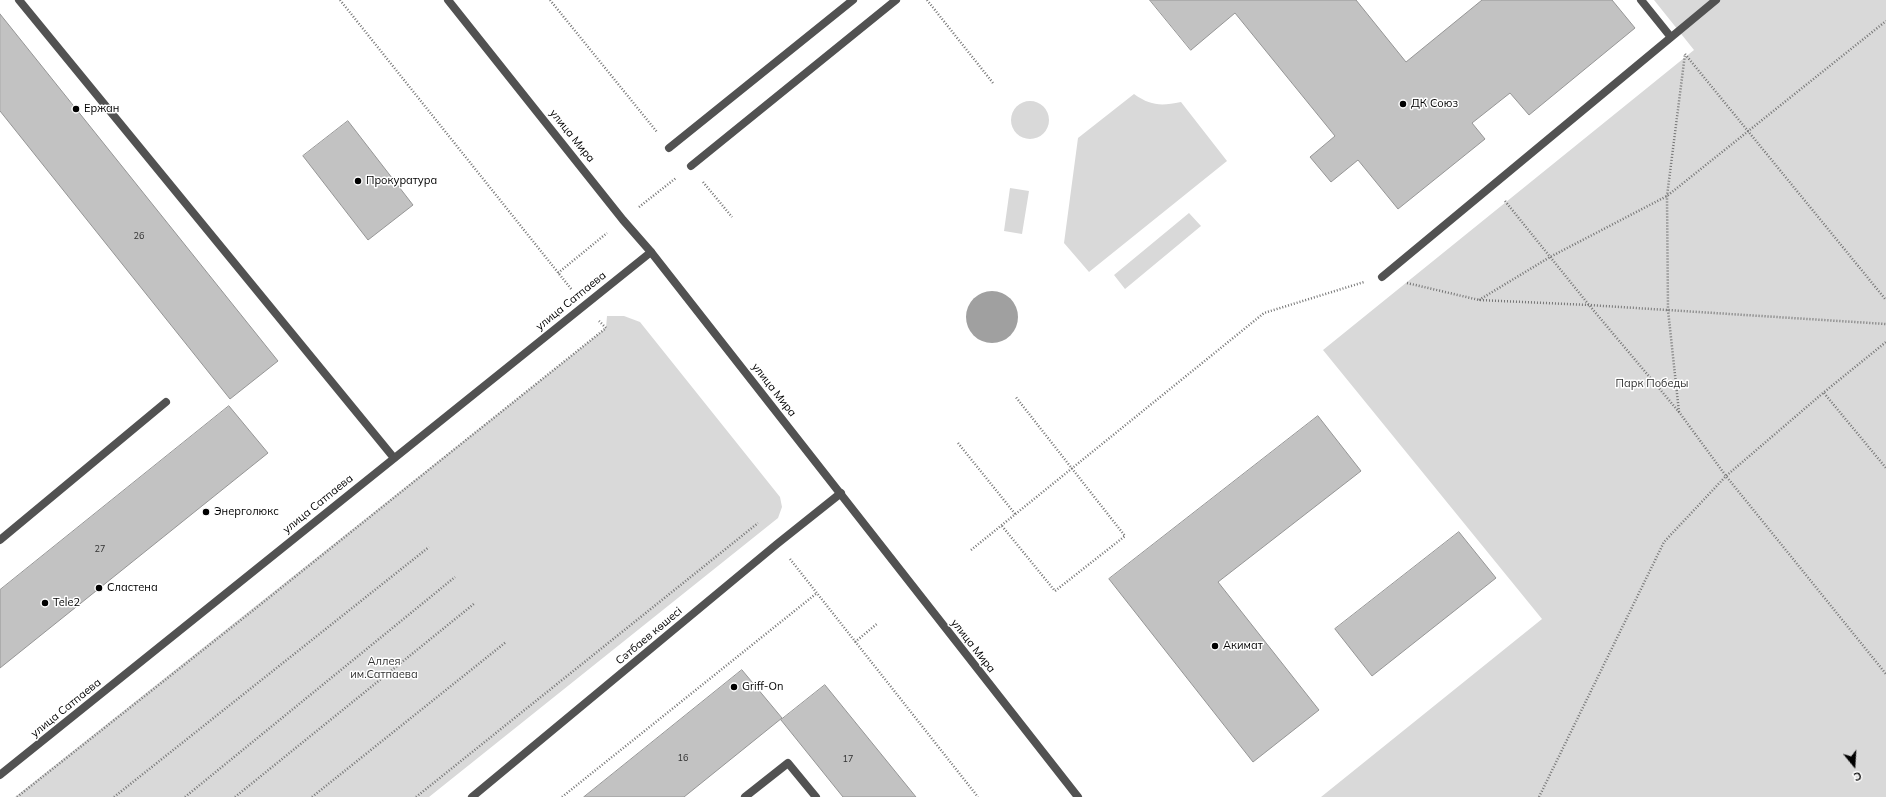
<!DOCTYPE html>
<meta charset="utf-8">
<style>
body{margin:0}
#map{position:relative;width:1886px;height:797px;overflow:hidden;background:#fff;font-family:Mulish,sans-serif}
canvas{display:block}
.north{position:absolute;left:1834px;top:745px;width:40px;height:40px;-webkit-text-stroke:3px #fff;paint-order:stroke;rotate:162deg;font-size:11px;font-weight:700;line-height:16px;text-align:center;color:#000}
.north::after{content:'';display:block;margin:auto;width:14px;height:18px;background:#000;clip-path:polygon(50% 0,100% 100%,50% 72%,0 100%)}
</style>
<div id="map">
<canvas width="1886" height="797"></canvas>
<div class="north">С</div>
</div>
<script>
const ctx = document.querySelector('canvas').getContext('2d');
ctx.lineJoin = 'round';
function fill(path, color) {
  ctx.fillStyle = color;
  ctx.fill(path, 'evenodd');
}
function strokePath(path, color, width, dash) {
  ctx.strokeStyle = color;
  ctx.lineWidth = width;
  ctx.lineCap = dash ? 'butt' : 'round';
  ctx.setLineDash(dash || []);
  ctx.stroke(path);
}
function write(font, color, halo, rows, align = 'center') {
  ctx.font = font + ' Mulish,sans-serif';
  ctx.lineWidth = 3;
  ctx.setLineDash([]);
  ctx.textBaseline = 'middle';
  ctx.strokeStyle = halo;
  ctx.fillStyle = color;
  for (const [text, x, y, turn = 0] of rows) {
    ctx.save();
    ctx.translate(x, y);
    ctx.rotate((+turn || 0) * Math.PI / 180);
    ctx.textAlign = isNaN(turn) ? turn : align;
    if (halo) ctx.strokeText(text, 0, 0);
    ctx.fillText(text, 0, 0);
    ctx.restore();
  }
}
const green = new Path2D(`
 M1654,0H1886V797H1321L1542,619L1323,350L1694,50Z
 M1134,94C1151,106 1161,106 1181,102L1227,161L1089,272L1064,243L1078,138Z
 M1011 120a19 19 0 1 1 38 0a19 19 0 1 1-38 0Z
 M1010,188L1029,191L1022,234L1004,231Z
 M1189,213L1201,226L1125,289L1114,275Z
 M607,316H624L640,322L780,497L782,507L778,518L429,797H15L606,328Z`);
const water = new Path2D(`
 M966 317a26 26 0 1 1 52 0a26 26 0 1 1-52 0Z`);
const building = new Path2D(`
 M1150,0H1356L1406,62L1482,0H1612L1635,28L1529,115L1510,93L1472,123L1485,139L1398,209L1358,160L1331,182L1310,157L1335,136L1235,13L1191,50Z
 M0,14L278,361L230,399L0,111Z
 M348,121L413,205L368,240L303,156Z
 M229,406L268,453L0,668V590Z
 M1318,416L1361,471L1218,582L1319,710L1253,762L1109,579Z
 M1459,532L1496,578L1372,676L1335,629Z
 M742,670L782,718L684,797H584Z
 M825,685L916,797H843L781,720Z`);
const path = new Path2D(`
 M340,0L572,290
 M550,0L657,132
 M927,0L993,83
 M1685,54L1886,300
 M703,182L732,217
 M1505,201L1589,305L1679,412L1726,476L1886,674
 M639,207L676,178
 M558,273L607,233
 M1407,283L1479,300L1589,305L1886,324
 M1479,300L1550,257L1667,196L1886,21
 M1824,393L1886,468
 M1679,412L1668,310L1667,196L1685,54
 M958,443L1016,515
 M1002,526L1055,591L1125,536L1015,396
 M971,550L1264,313L1364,282
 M790,559L978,797
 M855,642L878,623
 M17,797L251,612L606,328L599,321
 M114,797L429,547
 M185,797L455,577
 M235,797L475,603
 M312,797L506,642
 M416,797L758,523
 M562,797L817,593
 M1539,797L1664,542L1726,476L1823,393L1886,342`);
const service = new Path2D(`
 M19,0L394,458
 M1641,0L1670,36
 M1382,277L1716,0
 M0,540L166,402
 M745,797L788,763L816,797`);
const pedestrian = new Path2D(`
 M669,148L853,0
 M691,166L896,0`);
const minor = new Path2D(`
 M0,775L651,252
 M472,797L777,544L841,493`);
const tertiary = new Path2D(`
 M448,0L623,220L651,252L1078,797`);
const markers = [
 [1403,104,4,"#000"],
 [76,109,4,"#000"],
 [358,181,4,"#000"],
 [206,512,4,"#000"],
 [99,588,4,"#000"],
 [45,603,4,"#000"],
 [1215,646,4,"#000"],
 [734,687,4,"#000"]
];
const numberNames = [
 ["26",139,236],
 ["27",100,549],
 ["16",683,758],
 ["17",848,759]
];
const poiNames = [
 ["ДК Союз",1411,104],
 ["Ержан",84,109],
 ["Прокуратура",366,181],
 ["Энерголюкс",214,512],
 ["Сластена",107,588],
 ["Tele2",53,603],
 ["Акимат",1223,646],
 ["Griff-On",742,687]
];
const streetNames = [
 ["улица Мира",572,136,51],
 ["улица Сатпаева",571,301,-39],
 ["улица Мира",774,390,52],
 ["улица Сатпаева",318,504,-39],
 ["Сәтбаев көшесі",649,636,-40],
 ["улица Мира",973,646,52],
 ["улица Сатпаева",66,708,-39]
];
const parkNames = [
 ["Парк Победы",1652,384],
 ["Аллея",384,662],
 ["им.Сатпаева",384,675]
];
fill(green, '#d9d9d9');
fill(water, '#a0a0a0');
fill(building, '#c2c2c2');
strokePath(building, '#969696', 1);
strokePath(path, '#747474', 2.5, [1, 2]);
strokePath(service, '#525252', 8);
strokePath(pedestrian, '#525252', 8);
strokePath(minor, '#525252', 8);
strokePath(tertiary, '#525252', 8);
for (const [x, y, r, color] of markers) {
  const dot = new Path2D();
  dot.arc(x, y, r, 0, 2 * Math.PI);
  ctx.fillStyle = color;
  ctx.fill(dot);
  strokePath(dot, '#fff', 1.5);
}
write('9px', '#303030', null, numberNames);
write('11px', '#000', '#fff', poiNames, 'left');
write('11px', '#000', '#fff', streetNames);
write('11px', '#303030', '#fff', parkNames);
</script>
